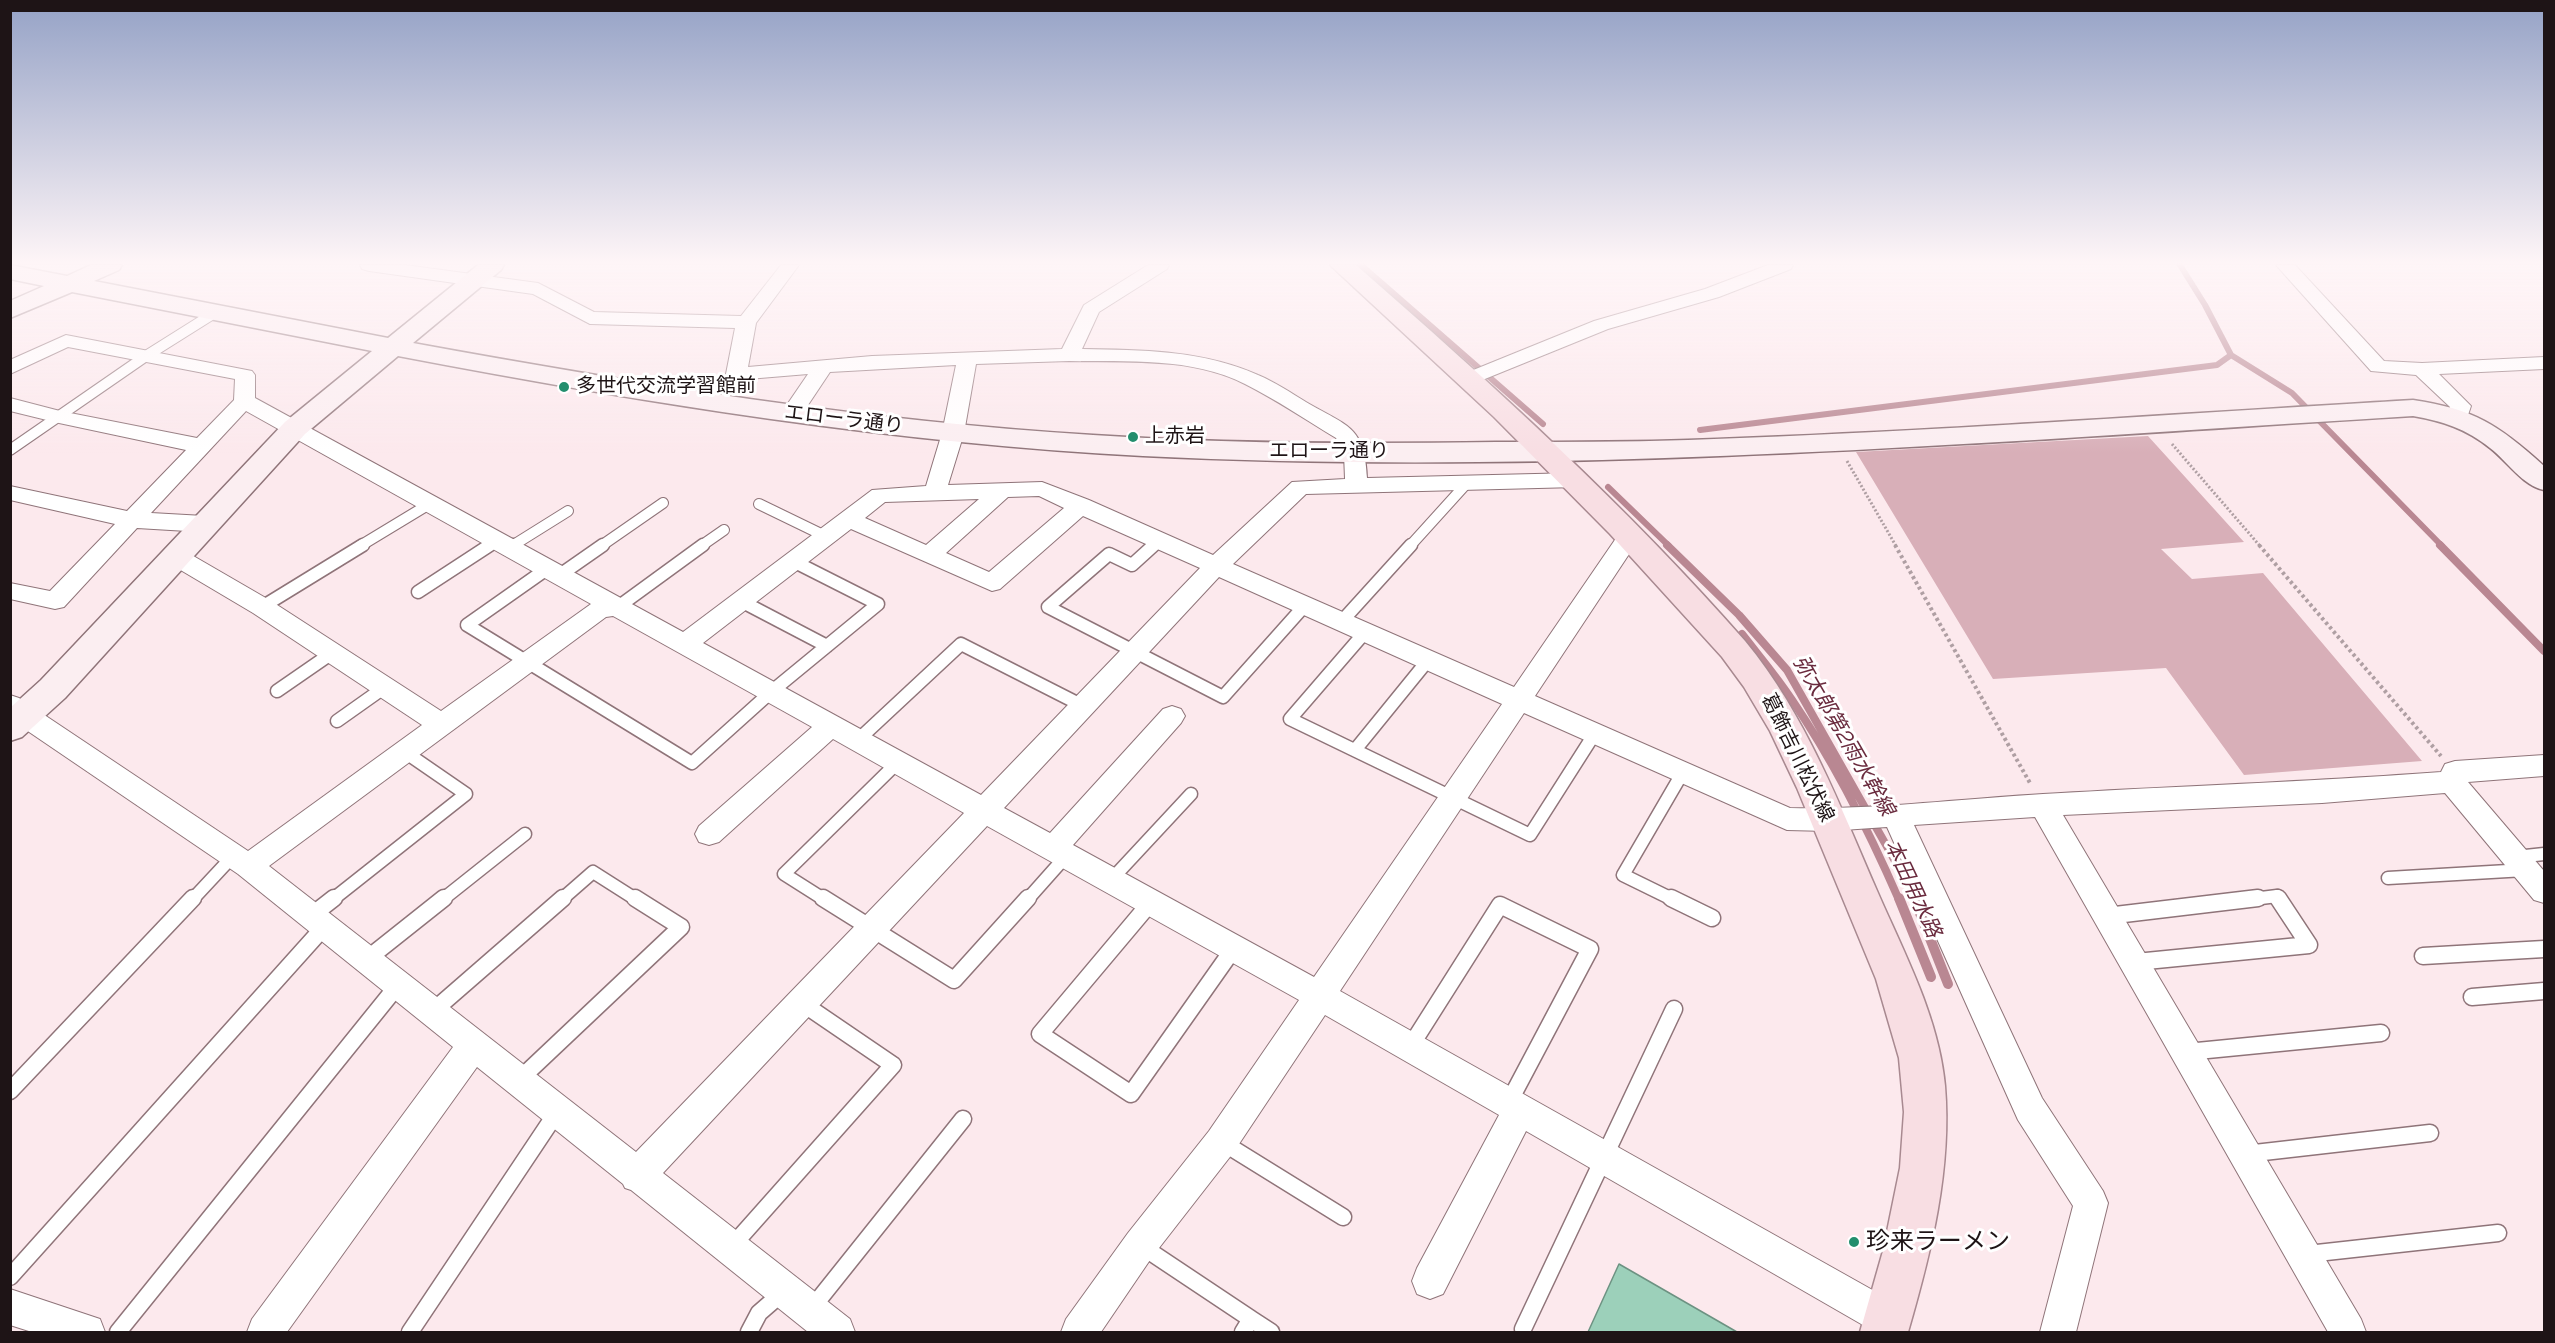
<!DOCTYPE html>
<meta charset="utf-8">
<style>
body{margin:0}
#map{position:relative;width:2555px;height:1343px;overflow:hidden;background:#fce9ed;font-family:"Space Grotesk",sans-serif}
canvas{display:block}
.frame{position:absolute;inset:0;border:12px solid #1e1416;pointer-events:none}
</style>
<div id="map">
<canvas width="2555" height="1343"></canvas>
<div class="frame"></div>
</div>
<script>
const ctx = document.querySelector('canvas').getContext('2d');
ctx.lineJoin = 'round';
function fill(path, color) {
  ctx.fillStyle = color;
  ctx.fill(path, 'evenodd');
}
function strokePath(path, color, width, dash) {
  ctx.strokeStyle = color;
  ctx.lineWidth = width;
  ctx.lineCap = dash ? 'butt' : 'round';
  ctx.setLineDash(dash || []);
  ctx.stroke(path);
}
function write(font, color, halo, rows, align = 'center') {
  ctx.font = font + ' "Space Grotesk","Noto Sans JP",sans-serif';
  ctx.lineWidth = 6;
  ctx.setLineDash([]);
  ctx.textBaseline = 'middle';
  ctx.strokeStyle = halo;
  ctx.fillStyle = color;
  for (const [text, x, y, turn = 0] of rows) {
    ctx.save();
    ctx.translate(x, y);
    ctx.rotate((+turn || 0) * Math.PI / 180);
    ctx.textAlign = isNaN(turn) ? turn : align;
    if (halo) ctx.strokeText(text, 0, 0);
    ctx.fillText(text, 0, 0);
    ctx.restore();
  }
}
const green = new Path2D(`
 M2148,436L2244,542L2161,549L2192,579L2263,573L2422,761L2244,775L2166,668L1993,679L1856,452Z`);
const streamFar2 = new Path2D(`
 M1361,265L1543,424
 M2180,265L2205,305L2231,355L2292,393L2442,546
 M1700,430L2217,365L2231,355
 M1608,487L1669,546`);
const streamFar1 = new Path2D(`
 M1667,545L1739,615L1787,670L1907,882L1914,900
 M2440,545L2544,651
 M1742,634C1759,656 1777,677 1792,700C1835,763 1869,831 1899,900`);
const stream = new Path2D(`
 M1899,898L1931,977
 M1914,898L1948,984`);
const building = new Path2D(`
 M1619,1264L1737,1332H1588Z`);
const pathFar1 = new Path2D(`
 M2172,444L2260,546
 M1847,461L1896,546`);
const path = new Path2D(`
 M1895,545L2030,783
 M2259,545L2441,756`);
const laneFar2 = new Path2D(`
 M10,450L146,356L216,312
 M759,504L825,536
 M360,546L431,503
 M487,546L497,540
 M512,546L568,511
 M601,546L663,503
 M701,546L724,530
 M1152,546L1160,539
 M1410,546L1467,483`);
const laneFar1 = new Path2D(`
 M1154,545L1132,565L1109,554L1048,607L1223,697L1306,604
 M511,547L514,545
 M548,568L467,625L692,763L771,692L878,604L793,561
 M560,575L603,545
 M418,592L490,545
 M741,601L827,646
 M262,607L363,545
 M618,607L703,545
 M1343,620L1411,545
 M1366,631L1290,719L1530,835L1595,733
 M277,691L332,653
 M337,721L385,687
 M858,740L961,644L1083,706
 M1355,750L1429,659
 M2516,857L2544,854
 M2388,878L2525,870
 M1111,880L1191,794
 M192,900L233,856
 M332,900L466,794L405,752
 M442,900L525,834
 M561,900L593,872L637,900
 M825,900L784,874L898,762
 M1027,900L1067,855
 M1674,900L1623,875L1683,772
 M2245,900L2277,896L2279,900`);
const lane = new Path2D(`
 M823,898L954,980L1028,898
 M1671,898L1712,918
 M1151,902L1040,1034L1131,1094L1234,948
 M311,916L334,898
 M2107,916L2258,898
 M2423,956L2544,949
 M366,960L444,898
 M2136,962L2309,945L2278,898
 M2472,997L2544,991
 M432,1012L563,898
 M1410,1047L1500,905L1590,949L1509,1102
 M2187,1052L2381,1033
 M519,1080L681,927L635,898
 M10,1091L193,898
 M1222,1142L1343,1217
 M2246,1154L2430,1133
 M733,1245L893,1065L802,1003
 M1140,1245L1251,1319L1243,1332
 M2308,1254L2498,1233
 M10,1277L324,927
 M812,1308L963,1119
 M1251,1319L1271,1332
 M1523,1329L1674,1009
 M118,1332L398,985
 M410,1332L557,1112
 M749,1332L759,1313L782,1293`);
const street = new Path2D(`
 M360,265H405L538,283L594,312L741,316L781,265H799L756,323L748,367L872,356L1062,349L1084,305L1148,265H1169L1167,269L1099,312L1082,349C1141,350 1203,350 1258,375C1275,382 1291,393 1306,402C1347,426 1365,426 1367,478L1577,473L1585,475L1588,480L1585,485L1577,487L1306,494L1233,564L1514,687L1621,531L1629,528L1637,531L1641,536L1535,696L1790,808C1874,810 1958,799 2043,794C2176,786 2309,782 2441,772L2445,764L2455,761L2544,755V776L2468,782L2544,871V903L2534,900L2445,793L2322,803L2063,815L2361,1319L2366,1332H2328L2035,817L1914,825L2042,1098L2103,1191L2108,1203L2076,1332H2040L2073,1206L2018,1120L1887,827L1828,831L1787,830L1524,713L1340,991L1901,1306L1906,1319L1901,1332H1875L1526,1131L1443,1294L1430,1299L1417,1294L1412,1281L1417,1268L1499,1115L1325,1015L1233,1153L1152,1257L1101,1332H1061L1066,1319L1128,1233L1209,1131L1299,1000L987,826L663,1173L850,1319L855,1332H808L631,1190L625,1188L623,1184L477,1067L287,1332H247L252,1319L453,1047L238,874L10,719V695L19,698L248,851L422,725L253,613L167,562L163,556L167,550L175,548L183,550L271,601L441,711L591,604L246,411L151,513L204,516L212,519L215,524L212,529L204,532L137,528L64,607L55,609L10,599V583L50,591L115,524L10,500V486L127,511L186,450L59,423L10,411V398L60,411L197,438L234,400L235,379L68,347L10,374V360L66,335L252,371L255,375V398L683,632L872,490L926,486L942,433L956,365L830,372L798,420L791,421L784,420L780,415L808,374L736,380L729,378L726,374L735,328L590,324L533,294L369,271L362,269ZM1069,361C1127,362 1192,357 1245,384C1277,400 1306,420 1336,438L1344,453L1345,479L1292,482L1213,555L1089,500L1042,482L948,485L964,433L976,364ZM1039,496L1064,508L989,572L946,553L1008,497ZM979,499L926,545L865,518L885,502ZM1083,516L1200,568L981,795L703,643L851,529L992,591L1000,589ZM1219,577L1502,704L1314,977L1073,845L1181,723L1185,716L1181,709L1172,706L1163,709L1050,833L1004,808ZM613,616L812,727L699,826L695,834L699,842L709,845L719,842L833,739L964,813L636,1152L269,866L606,617Z
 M1768,265H1793L1791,269L1719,297L1608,329L1475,383L1468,385L1461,383L1458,379L1461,375L1594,321L1705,289Z
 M2276,265H2295L2384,361L2422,363L2544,357V369L2439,374L2471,406L2466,421L2459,422L2452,421L2448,416L2450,407L2416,375L2371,371Z
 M10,1289L100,1319L105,1332H32L10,1325Z`);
const secondary = new Path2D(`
 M10,265L67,276L91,265H122L119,270L94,281L388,338L478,265H504L501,270L413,343C638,384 864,421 1093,435C1227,444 1362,444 1496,442C1560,442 1624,442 1688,440C1930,432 2171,414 2413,400C2474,409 2499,425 2544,466V490C2523,486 2507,461 2490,448C2467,429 2442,421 2413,416C1990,442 1567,477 1143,456C893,443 644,403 398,356L305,434L65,698L22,737L10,741V708L41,680L285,422L372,351L72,292L10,318V301L44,286L10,279Z`);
const primary = new Path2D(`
 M1330,265H1356C1491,383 1626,505 1745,641C1806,715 1840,806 1878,893C1905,955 1939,1018 1945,1086C1952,1169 1931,1253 1908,1332H1860L1883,1251L1900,1168L1904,1112L1899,1058L1876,979L1797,788L1770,731L1744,687L1722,657L1610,534L1494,417Z`);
const markers = [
 [564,387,6,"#228e6d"],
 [1133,437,6,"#228e6d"],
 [1854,1242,6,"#228e6d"]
];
const poiNames = [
 ["多世代交流学習館前",576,387],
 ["上赤岩",1145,437]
];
const streetNames = [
 ["エローラ通り",844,420,7],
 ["エローラ通り",1329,452],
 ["葛飾吉川松伏線",1797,758,64]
];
const waterNames = [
 ["弥太郎第2雨水幹線",1843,736,60],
 ["本田用水路",1912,889,65]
];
const nearPoinames = [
 ["珍来ラーメン",1866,1242]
];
fill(green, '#d8afb8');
strokePath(streamFar2, '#b98792', 6);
strokePath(streamFar1, '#b98792', 8);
strokePath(stream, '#b98792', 10);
fill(building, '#9cd0ba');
strokePath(building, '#6d9282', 1.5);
strokePath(laneFar2, '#8f7479', 12);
strokePath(laneFar1, '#8f7479', 15);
strokePath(lane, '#8f7479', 19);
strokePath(street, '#8f7479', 2);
strokePath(secondary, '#8f7479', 3);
strokePath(primary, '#a88990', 3);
strokePath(pathFar1, '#af9fa3', 3, [2, 2]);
strokePath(path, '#af9fa3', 4, [3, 3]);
strokePath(laneFar2, '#fff', 10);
strokePath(laneFar1, '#fff', 12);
strokePath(lane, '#fff', 16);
fill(street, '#fff');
fill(secondary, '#fbeef1');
fill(primary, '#f8dee3');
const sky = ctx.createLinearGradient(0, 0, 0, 453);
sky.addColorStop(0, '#95a2c6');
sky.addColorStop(0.58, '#fef5f7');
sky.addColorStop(1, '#fef5f700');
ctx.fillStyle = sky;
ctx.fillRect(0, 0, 2555, 453);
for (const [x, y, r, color] of markers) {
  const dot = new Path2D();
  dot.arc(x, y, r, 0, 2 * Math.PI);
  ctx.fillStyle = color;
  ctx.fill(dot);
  strokePath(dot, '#fff', 2);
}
write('20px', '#1e1416', '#fff', poiNames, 'left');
write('20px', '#1e1416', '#fff', streetNames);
write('italic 21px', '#6a2b3e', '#fff', waterNames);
write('24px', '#1e1416', '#fff', nearPoinames, 'left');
</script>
